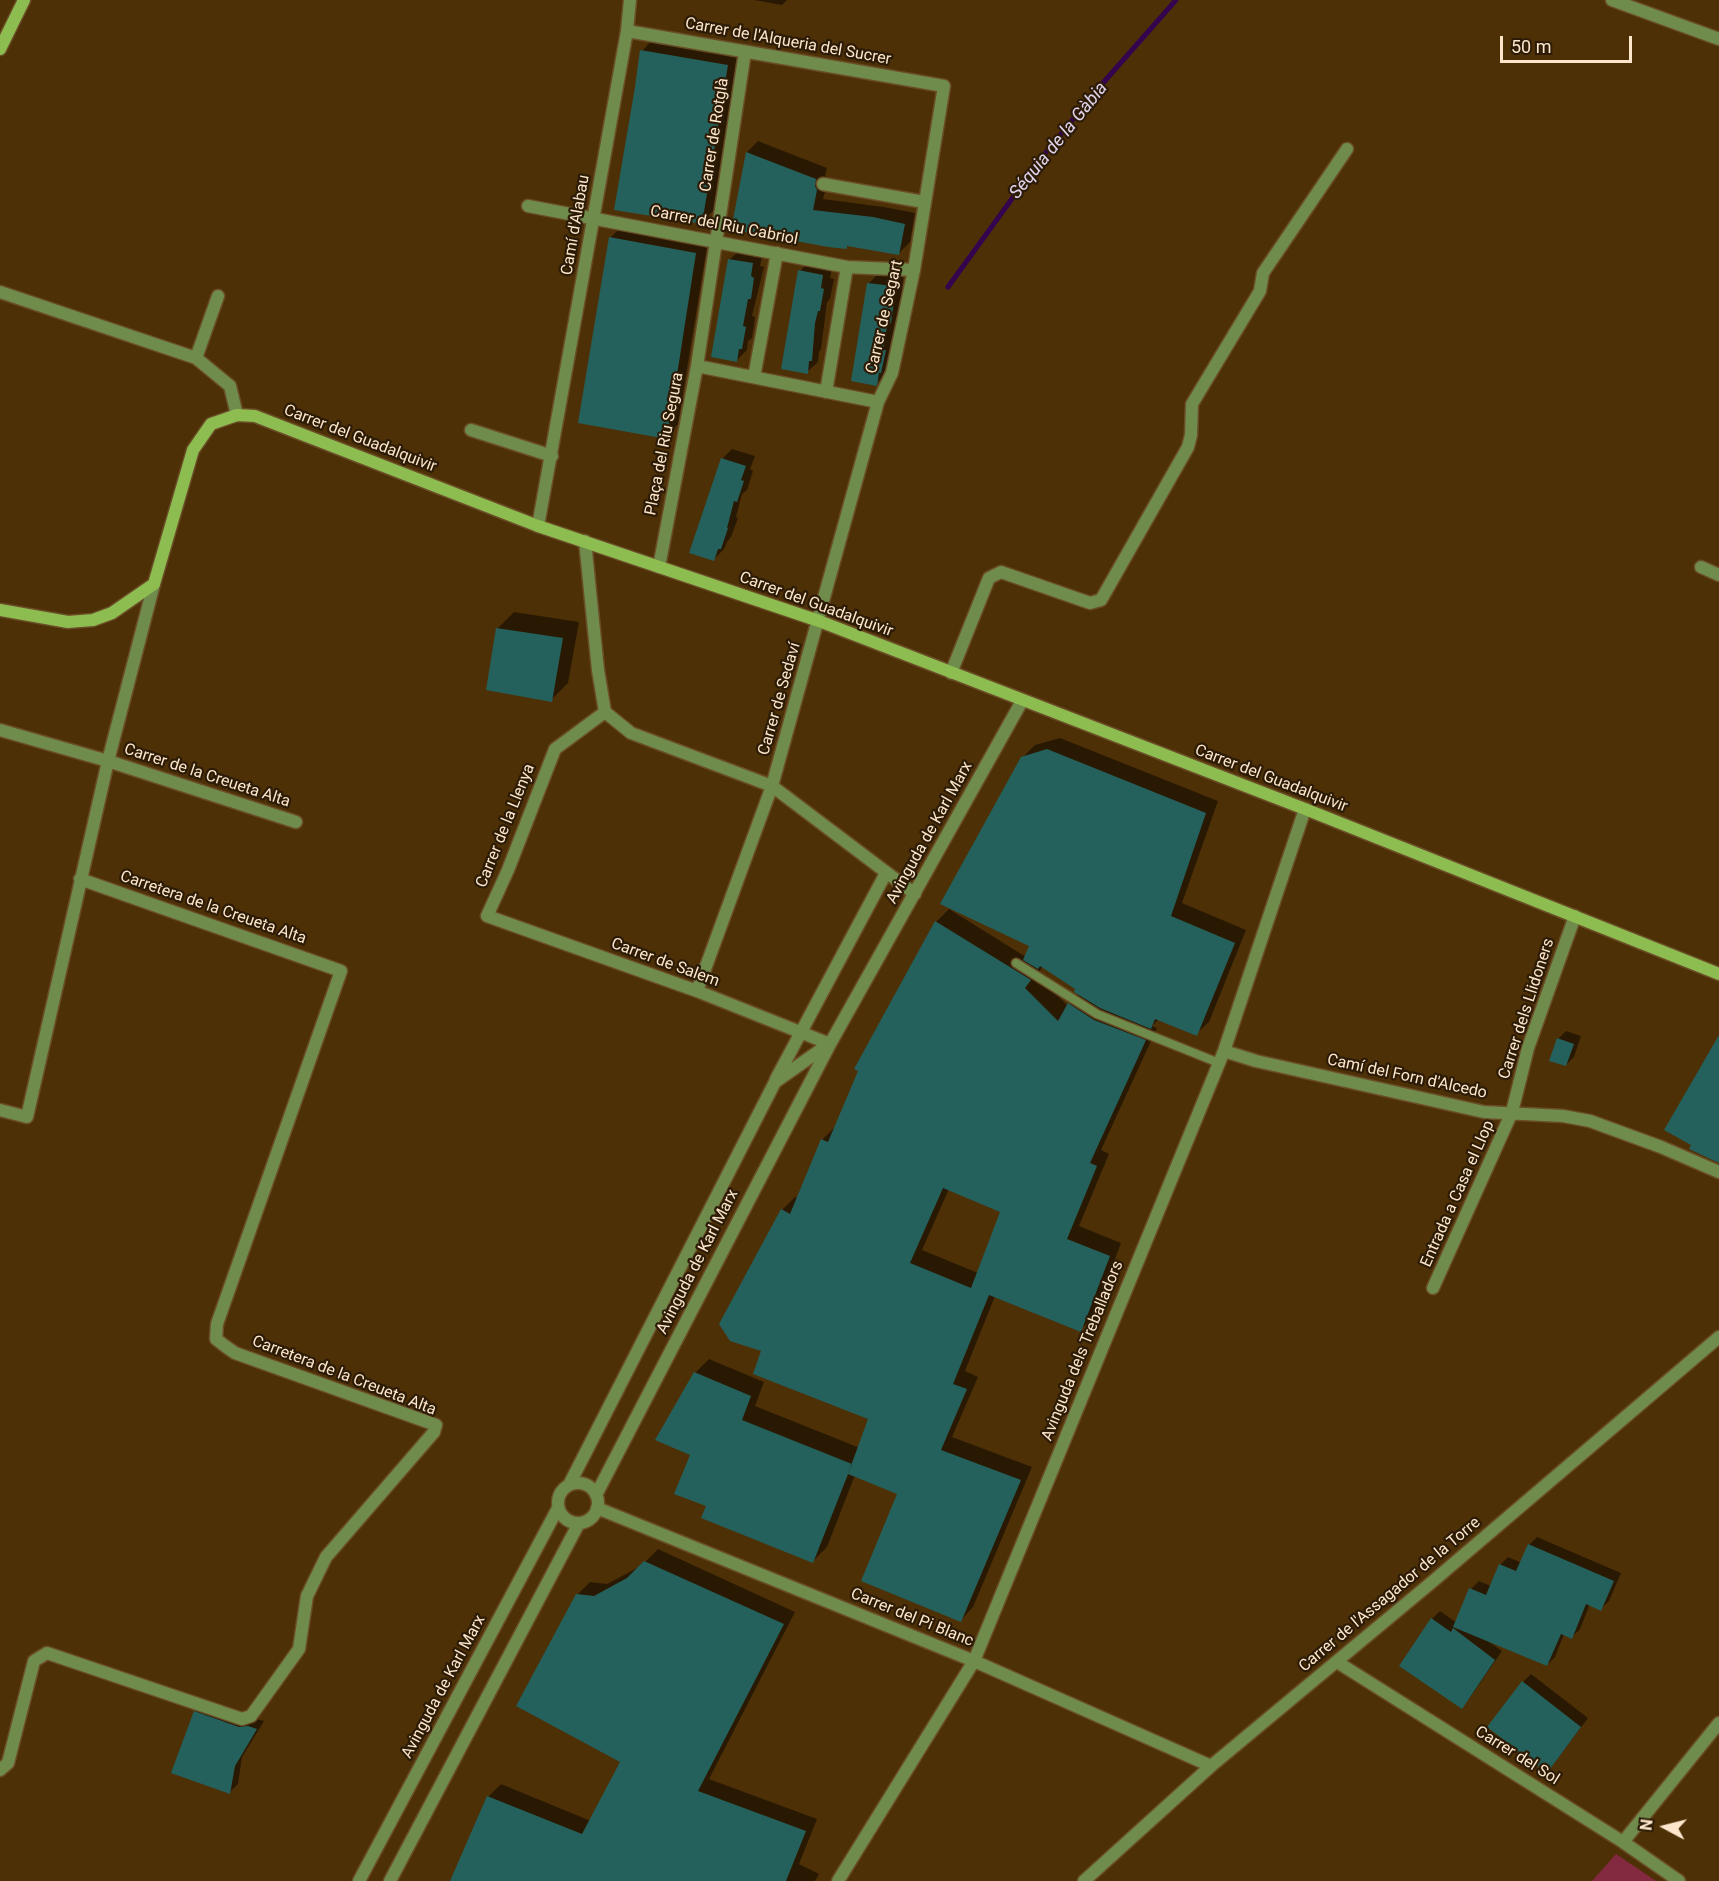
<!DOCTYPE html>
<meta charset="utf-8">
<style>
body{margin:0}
#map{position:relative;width:1719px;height:1881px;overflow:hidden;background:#4e3007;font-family:Roboto,sans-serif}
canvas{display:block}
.north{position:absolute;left:1635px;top:1797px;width:60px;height:60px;-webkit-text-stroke:4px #2c1b06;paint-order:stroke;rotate:277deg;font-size:16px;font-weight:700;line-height:24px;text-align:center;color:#fde6cc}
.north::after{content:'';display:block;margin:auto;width:21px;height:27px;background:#fde6cc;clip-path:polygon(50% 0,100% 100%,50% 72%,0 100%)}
.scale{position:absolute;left:1500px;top:36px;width:132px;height:27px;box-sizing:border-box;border:3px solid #fde6cc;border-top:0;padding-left:8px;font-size:18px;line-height:21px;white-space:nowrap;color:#fde6cc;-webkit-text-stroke:4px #2c1b06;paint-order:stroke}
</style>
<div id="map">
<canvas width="1719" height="1881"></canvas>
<div class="north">N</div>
<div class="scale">50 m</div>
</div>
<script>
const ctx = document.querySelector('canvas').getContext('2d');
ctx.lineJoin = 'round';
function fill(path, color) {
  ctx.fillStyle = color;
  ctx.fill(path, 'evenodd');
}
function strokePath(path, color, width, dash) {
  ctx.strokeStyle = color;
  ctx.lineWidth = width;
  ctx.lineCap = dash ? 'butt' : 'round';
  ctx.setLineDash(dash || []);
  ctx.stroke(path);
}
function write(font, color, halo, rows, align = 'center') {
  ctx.font = font + ' Roboto,sans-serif';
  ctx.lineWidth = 4.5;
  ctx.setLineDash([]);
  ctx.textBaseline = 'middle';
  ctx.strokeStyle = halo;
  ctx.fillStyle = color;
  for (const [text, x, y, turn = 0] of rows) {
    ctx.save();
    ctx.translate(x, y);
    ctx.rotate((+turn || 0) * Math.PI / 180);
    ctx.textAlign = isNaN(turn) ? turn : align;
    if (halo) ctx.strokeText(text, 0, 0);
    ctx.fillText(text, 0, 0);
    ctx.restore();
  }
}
const green = new Path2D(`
 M1616,1854L1656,1881H1592Z`);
const shadow = new Path2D(`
 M754,0H787L782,5Z
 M654,38L740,53L714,210L702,222L642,51Z
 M758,141L827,168L825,175L828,178L823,199L884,207L915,213L910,242L899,253L849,245L846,248L747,152Z
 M623,225L708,241L678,424L666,437L611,237Z
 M740,250L763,253L760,266L764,267L752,316L755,317L752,338L748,341L747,350L737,360L729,260Z
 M810,261L833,265L830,278L834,279L830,299L827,302L821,349L819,352L818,362L807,372L800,271Z
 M881,271L904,274L902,289H906L889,371L876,384L869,283Z
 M732,449L755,456L750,469L753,471L747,490L742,494L736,517L738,518L731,537L727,542L724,549L714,559L722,459Z
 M514,612L579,622L568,683L551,700L497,629Z
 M1060,738L1218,801L1182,903L1246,930L1209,1022L1196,1034L1159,1019L1152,1026L1157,1028L1101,1150L1109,1154L1079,1226L1121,1243L1093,1317L1080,1330L995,1296L965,1371L978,1377L952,1437L1032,1467L973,1607L961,1620L899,1493L855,1475L827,1547L813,1561L708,1505L692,1454L695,1373L709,1359L764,1382L755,1406L860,1448L870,1419L763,1350L782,1210L795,1197L798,1199L822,1140L835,1127L936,922L949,909L1026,957L1031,946L1022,758L1035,745ZM1043,966L1077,989L1079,994L1068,1006L1037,975ZM949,1189L1002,1211L978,1273L922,1250Z
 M1566,1031L1581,1036L1574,1057L1566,1065L1558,1039Z
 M1537,1537L1621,1573L1609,1601L1601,1609L1590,1604L1580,1629L1572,1637L1564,1634L1555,1657L1547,1665L1488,1641L1502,1651L1469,1699L1461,1707L1432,1619L1440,1611L1457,1623L1471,1589L1479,1581L1491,1586L1500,1565L1508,1557L1522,1563L1529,1545Z
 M658,1549L795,1612L709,1779L817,1819L799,1864L819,1874L815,1881H453L488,1797L501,1784L591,1821L622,1761L577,1595L590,1582L607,1584L641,1566Z
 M1531,1674L1588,1718L1554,1763L1523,1682Z
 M203,1704L264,1721L242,1757L238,1784L230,1792L195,1712Z`);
const stream = new Path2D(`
 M948,287L1043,156L1095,92L1176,0`);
const building = new Path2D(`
 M640,50L728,65L702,224L614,210L635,87Z
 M746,152L816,179L815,186L817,190L813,210L873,217L905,224L899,255L847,246V249L828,247L785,239V236L760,232L759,234L731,230Z
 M609,237L696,253L667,439L578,423Z
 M728,259L753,263L751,276L754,278L751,299H748L743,326L746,327L742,349H739L737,362L711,357Z
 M798,270L823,275L821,288L824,289L820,311H818L815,323L812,361H809L808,374L781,369Z
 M867,283L893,286L891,301H894L891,323H888L885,336L883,350H886L881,373H879L877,386L851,381Z
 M721,458L746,466L741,480L744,481L737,502L734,501L727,528H728L721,549H718L714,561L689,553Z
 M496,628L563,638L552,702L486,690Z
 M1047,749L1206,813L1171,916L1235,943L1197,1036L1155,1019L1151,1029L1100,1008L1074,992L1075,989L1040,966L1038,969L1023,960L1029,946L940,904L1021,757Z
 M935,921L1031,980L1025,988L1058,1021L1068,1003L1094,1020L1146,1040L1090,1163L1097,1166L1067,1239L1110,1256L1081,1332L989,1295L953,1384L967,1389L941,1450L1021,1480L961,1622L861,1581L897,1494L848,1474L868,1419L753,1374L761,1351L730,1341L719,1324L781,1209L790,1214L821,1139L828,1142L858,1071L854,1069ZM943,1188L1000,1212L971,1288L910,1263Z
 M1719,1035V1163L1689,1149L1691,1145L1664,1130Z
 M1557,1038L1574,1044L1566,1066L1549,1061Z
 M694,1372L751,1396L742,1420L852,1464L813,1563L701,1518L706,1506L674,1494L690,1455L655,1440Z
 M1528,1544L1614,1581L1601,1611L1586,1604L1572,1639L1561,1634L1547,1666L1453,1627L1469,1588L1486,1595L1499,1564L1516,1571Z
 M644,1561L784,1624L698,1791L806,1831L786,1881H450L487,1796L582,1834L620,1762L516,1706L576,1594L594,1596L627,1578Z
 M1431,1618L1451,1632L1453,1628L1495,1660L1462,1709L1399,1666Z
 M1522,1681L1581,1727L1547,1773L1487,1727Z
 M194,1711L239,1727L248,1726L257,1729L235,1766L230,1794L171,1773Z`);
const lane = new Path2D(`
 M1016,963L1097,1014L1219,1063`);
const street = new Path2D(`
 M1612,0L1719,39
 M627,31L944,86L914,270L892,373L878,402L772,786L697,991
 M823,184L924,202
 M528,206L847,267L914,270
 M0,292L196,358L230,386L237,415
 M196,358L218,296
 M697,366L878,402
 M754,377L777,253
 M826,392L847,267
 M471,430L552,456
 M538,526L627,31L630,0
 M585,541L598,670L605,712L631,733L772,786L915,894
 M659,567L697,366L745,52
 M1701,567L1719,575
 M154,584L108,761L296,822
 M951,673L989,578L1001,572L1090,603L1101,600L1188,447L1191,435L1192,404L1260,291L1263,273L1347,149
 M605,712L555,749L508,870L487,916L697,991L830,1044
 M0,730L108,761L27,1117L0,1110
 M1224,1051L1256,1061L1484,1112L1563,1116L1590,1121L1661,1147L1719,1172
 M776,1079L886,873
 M1433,1288L1512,1112L1528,1048L1575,916
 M558 1503a20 20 0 1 1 40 0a20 20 0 1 1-40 0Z
 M569,1485L775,1082L829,1044
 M596,1495L830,1044L1022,701
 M597,1508L974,1661L1211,1766
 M1337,1662L1623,1842L1679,1881
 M0,1770L8,1763L34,1661L47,1653L242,1719L251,1716L299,1649L307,1596L326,1557L434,1432L436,1425L235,1353L225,1346L216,1339L217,1324L341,971L80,879
 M1623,1842L1719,1723
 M359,1881L558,1508
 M390,1881L579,1523
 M838,1881L974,1661L1224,1051L1305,809
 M1084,1881L1211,1766L1432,1582L1719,1337`);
const secondary = new Path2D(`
 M0,49L24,0
 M0,610L68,622L93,620L112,613L154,584L193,450L211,424L237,415L255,416L538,526L819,621L1305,809L1719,974`);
const streetNames = [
 ["Carrer de l'Alqueria del Sucrer",788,42,10],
 ["Carrer de Rotglà",715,135,-81],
 ["Camí d'Alabau",576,225,-80],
 ["Carrer del Riu Cabriol",724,226,11],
 ["Carrer de Segart",885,317,-77],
 ["Carrer del Guadalquivir",360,439,21],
 ["Plaça del Riu Segura",665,444,-79],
 ["Carrer del Guadalquivir",816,605,20],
 ["Carrer de Sedaví",780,699,-74],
 ["Carrer de la Creueta Alta",207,776,18],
 ["Carrer del Guadalquivir",1271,779,21],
 ["Carrer de la Llenya",506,826,-68],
 ["Avinguda de Karl Marx",930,833,-61],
 ["Carretera de la Creueta Alta",213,908,19],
 ["Carrer de Salem",665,963,20],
 ["Carrer dels Llidoners",1527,1009,-72],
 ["Camí del Forn d'Alcedo",1407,1077,12],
 ["Entrada a Casa el Llop",1458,1194,-66],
 ["Avinguda de Karl Marx",698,1262,-63],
 ["Avinguda dels Treballadors",1083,1351,-68],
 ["Carretera de la Creueta Alta",344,1376,21],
 ["Carrer de l'Assagador de la Torre",1390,1595,-40],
 ["Carrer del Pi Blanc",912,1618,22],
 ["Avinguda de Karl Marx",444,1687,-62],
 ["Carrer del Sol",1517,1756,32]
];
const waterNames = [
 ["Séquia de la Gàbia",1059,141,-51]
];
fill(green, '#832940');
fill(shadow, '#0007');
strokePath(stream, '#35044f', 5);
fill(building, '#24615c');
strokePath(lane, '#6a4d27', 11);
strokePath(street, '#6a4d27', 15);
strokePath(secondary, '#6a4d27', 15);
strokePath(lane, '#6f8c4c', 8);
strokePath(street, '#6f8c4c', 12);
strokePath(secondary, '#8dbc50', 12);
write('16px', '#fde6cc', '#2c1b06', streetNames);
write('italic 18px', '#e1d4ed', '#2c1b06', waterNames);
</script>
